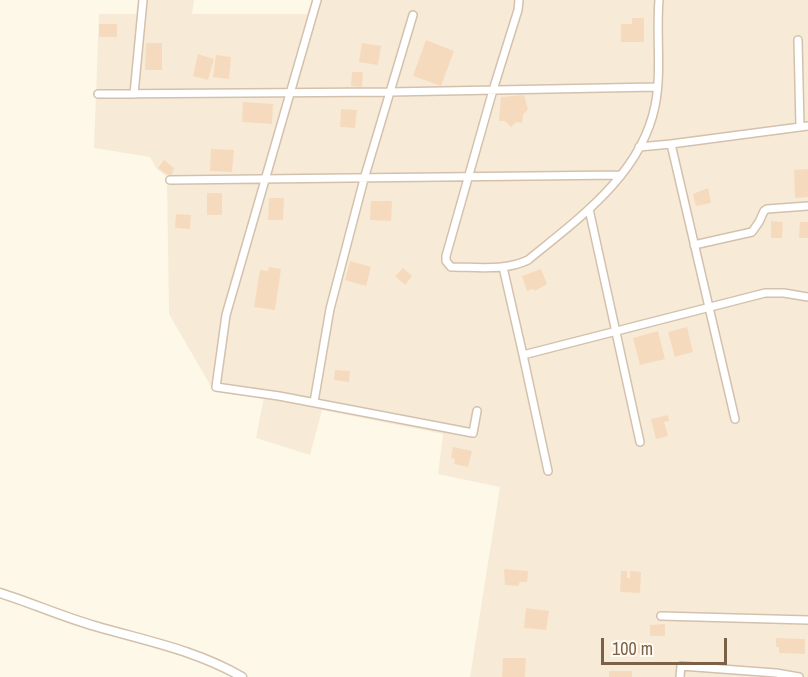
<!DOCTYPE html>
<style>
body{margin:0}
#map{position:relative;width:808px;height:677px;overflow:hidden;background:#fef8e9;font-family:"Archivo Narrow",sans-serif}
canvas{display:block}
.scale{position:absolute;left:601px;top:638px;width:126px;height:27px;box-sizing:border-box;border:3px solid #7c6149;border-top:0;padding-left:8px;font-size:18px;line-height:21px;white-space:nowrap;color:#7c6149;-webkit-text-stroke:4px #fffbf2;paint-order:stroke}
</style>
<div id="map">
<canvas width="808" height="677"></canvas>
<div class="scale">100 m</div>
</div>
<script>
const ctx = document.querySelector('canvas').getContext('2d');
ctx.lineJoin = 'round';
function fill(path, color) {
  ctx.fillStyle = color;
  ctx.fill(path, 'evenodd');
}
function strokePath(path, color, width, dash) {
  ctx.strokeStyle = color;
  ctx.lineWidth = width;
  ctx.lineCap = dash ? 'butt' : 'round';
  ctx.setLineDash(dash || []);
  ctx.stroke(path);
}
const residential = new Path2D(`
 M138,0H194L192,14H307L312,0H808V677H470L500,487L438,474L443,434L322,410L310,455L256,438L264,397L213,390L169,314L167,177L156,168L150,157L94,148L99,14H136Z`);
const building = new Path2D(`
 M632,18H644V42H621V24H632Z
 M99,24H117V37H99Z
 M426,40L454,51L441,86L413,76Z
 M146,43H162V70H145Z
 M362,43L381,46L378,65L359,62Z
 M198,54L214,59L208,80L193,76Z
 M216,55L231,57L229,79L213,77Z
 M352,72H363L362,87L351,86Z
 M524,95L528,109L523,115L522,123L516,122L511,127L505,121H499L501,97Z
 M243,102L273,104L272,124L242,122Z
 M341,109L357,110L355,128L340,127Z
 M211,149L234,150L232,172L210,171Z
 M164,160L174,168L171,177L158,168Z
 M808,169V197L795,198L794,170Z
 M708,188L711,203L696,206L693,194Z
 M207,193H222V215H207Z
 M269,198H284L283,220H268Z
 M371,201H392L391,221L370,220Z
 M176,214L191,215L190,229L175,228Z
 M771,221L783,222L782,238H771Z
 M800,222H808V238H799Z
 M350,261L371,267L366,286L345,280Z
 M269,267L281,269L275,310L254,307L260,270L268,271Z
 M403,268L412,276L405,285L395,276Z
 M541,269L547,284L535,291L533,289L527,291L522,276Z
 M687,327L693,352L675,357L668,332Z
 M658,331L665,359L640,365L633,338Z
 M335,370L350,371L349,382L334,380Z
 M668,415L669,421L664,422L668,436L656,439L651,419Z
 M453,447L472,451L468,467L454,464L455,459L451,458Z
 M504,569L528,571L527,582H520L518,586L505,585Z
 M621,571H627V578H630V571L641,572L640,593L620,592Z
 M526,608L549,611L546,630L524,628Z
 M665,624V636H650V625Z
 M776,638L805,639V654L779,653V647H776Z
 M635,644L646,645L645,654L635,653Z
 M503,658H526L525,677H502Z
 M609,671H632V677H609Z`);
const minor = new Path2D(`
 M317,0L226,315L216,387L279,396L473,433L477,411
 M519,0L518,10L493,90L446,256V261L451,267C476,267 506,271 528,260C578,219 641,175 655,106C662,72 656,35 659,0
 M798,40L800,127
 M98,94L389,92L657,87
 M134,94L143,0
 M639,147L671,144
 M170,180L621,175
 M589,209L640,442
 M694,245L752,232L759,222L764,211L767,209L808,206
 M503,267L523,355L765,293H784L808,297
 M523,355L548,471
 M314,402L330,309L364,179L413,15
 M735,419L671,144L808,126
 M661,616L808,620
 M680,677L681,666L776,673L799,677`);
const tertiary = new Path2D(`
 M0,593C32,603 63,617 95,626C146,641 196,650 242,677`);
fill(residential, '#f7ebd7');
fill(building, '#f6dabe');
strokePath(minor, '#d3c1ad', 10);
strokePath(tertiary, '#d3c1ad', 11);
strokePath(minor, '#fff', 7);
strokePath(tertiary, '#fff', 8);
</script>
